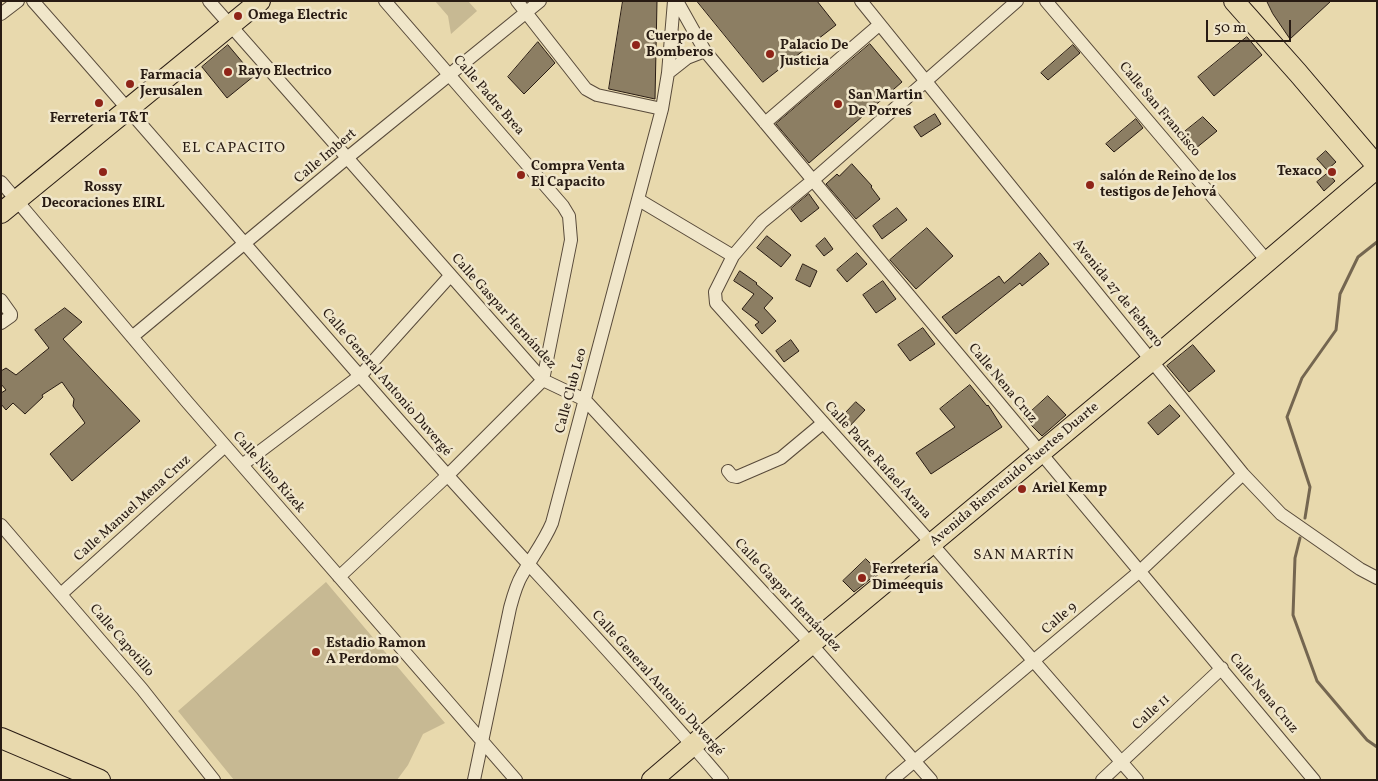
<!DOCTYPE html>
<meta charset="utf-8">
<style>
body{margin:0}
#map{position:relative;width:1378px;height:781px;overflow:hidden;background:#e8d9ad;font-family:Vollkorn,serif}
canvas{display:block}
.frame{position:absolute;inset:0;border:2px solid #281b13;pointer-events:none}
.scale{position:absolute;left:1206px;top:20px;width:85px;height:22px;box-sizing:border-box;border:2px solid #281b13;border-top:0;padding-left:6px;font-size:15px;line-height:18px;white-space:nowrap;color:#281b13;-webkit-text-stroke:4px #f0e6ca;paint-order:stroke}
</style>
<div id="map">
<canvas width="1378" height="781"></canvas>
<div class="frame"></div>
<div class="scale">50 m</div>
</div>
<script>
const ctx = document.querySelector('canvas').getContext('2d');
ctx.lineJoin = 'round';
function fill(path, color) {
  ctx.fillStyle = color;
  ctx.fill(path, 'evenodd');
}
function strokePath(path, color, width, dash) {
  ctx.strokeStyle = color;
  ctx.lineWidth = width;
  ctx.lineCap = dash ? 'butt' : 'round';
  ctx.setLineDash(dash || []);
  ctx.stroke(path);
}
function write(font, color, halo, rows, align = 'center') {
  ctx.font = font + ' Vollkorn,serif';
  ctx.lineWidth = 5;
  ctx.setLineDash([]);
  ctx.textBaseline = 'middle';
  ctx.strokeStyle = halo;
  ctx.fillStyle = color;
  for (const [text, x, y, turn = 0] of rows) {
    ctx.save();
    ctx.translate(x, y);
    ctx.rotate((+turn || 0) * Math.PI / 180);
    ctx.textAlign = isNaN(turn) ? turn : align;
    if (halo) ctx.strokeText(text, 0, 0);
    ctx.fillText(text, 0, 0);
    ctx.restore();
  }
}
const green = new Path2D(`
 M435,1H468L477,11L451,34L448,16Z
 M326,582L445,723L423,734L408,765L397,780H234L178,711Z`);
const stream = new Path2D(`
 M1305,518L1310,487L1287,417L1302,378L1336,330L1340,294L1358,257L1377,242
 M1300,538L1295,558L1293,615L1317,681L1367,740L1377,747`);
const building = new Path2D(`
 M623,1H657L655,99L609,89Z
 M697,1H817L836,25L763,82Z
 M1267,1H1331L1290,39L1273,14Z
 M1247,37L1262,55L1214,96L1198,77Z
 M538,42L555,63L524,94L508,77Z
 M870,44L902,82L809,163L776,124Z
 M228,45L254,76L227,98L202,67Z
 M1073,45L1080,53L1048,80L1041,73Z
 M935,114L941,124L921,137L914,127Z
 M1203,117L1217,131L1190,153L1178,137Z
 M1136,119L1143,128L1114,152L1106,144Z
 M1326,151L1336,162L1327,170L1317,159Z
 M852,164L872,186L871,187L880,199L856,219L826,184L837,174L839,176Z
 M1328,173L1335,181L1324,191L1317,182Z
 M809,194L819,208L801,222L791,209Z
 M897,208L907,220L882,239L873,226Z
 M927,228L953,256L916,289L890,260Z
 M767,236L791,255L781,267L757,248Z
 M825,238L833,249L824,256L816,246Z
 M857,253L867,264L847,282L837,270Z
 M1040,253L1049,264L1022,286L1020,283L956,334L942,317L999,276L1004,283Z
 M803,264L817,271L810,287L796,280Z
 M740,271L757,283L756,284L773,298L764,308L776,321L762,334L755,325L759,322L742,309L754,294L734,281Z
 M883,281L896,299L876,313L863,295Z
 M65,308L82,322L63,339L140,421L72,481L50,454L85,423L73,406L74,399L62,382L42,395L43,397L25,414L13,403L6,410L1,404V393L6,390L1,384V371L6,368L16,375L49,348L35,330Z
 M923,328L935,344L910,361L898,345Z
 M791,340L799,351L784,362L776,351Z
 M1193,345L1215,371L1189,392L1167,366Z
 M970,385L987,406L988,405L1002,427L931,474L916,453L955,427L940,409Z
 M1048,396L1066,415L1042,436L1024,418Z
 M856,402L865,410L847,429L838,421Z
 M1170,405L1180,416L1158,435L1148,423Z
 M866,559L879,572L854,592L843,581Z`);
const street = new Path2D(`
 M33,1C173,159 309,320 449,477C540,578 634,676 722,780
 M209,1L543,380L585,400L811,644L931,780
 M517,1L586,89L597,95L662,109
 M677,1L705,51L1314,780
 M861,1L1243,474L1281,514L1360,569L1377,578
 M1017,1L812,181L762,222L733,256L715,292L716,303L932,544L1137,780
 M1046,1L1268,262
 M1,14L18,1
 M668,73L687,58L705,51
 M765,123L879,25
 M1,182L188,403L516,780
 M639,200L733,256
 M1,300L11,314V316L1,323
 M132,337L347,158L540,1
 M242,465L361,375L450,276
 M728,471L732,476L737,477L781,458L823,423
 M1,525L142,689L214,780
 M339,577L448,475L543,380L571,240L569,216L563,206L385,1
 M61,594L225,446
 M474,780L510,608C513,597 516,585 522,575C532,557 544,542 552,523L662,109L668,73L674,1
 M892,780L1140,571L1243,474
 M1102,780L1222,668`);
const primary = new Path2D(`
 M1234,1L1298,73L1377,166
 M1,213L260,1
 M1,738L100,780
 M652,780L811,644L1152,360L1377,168`);
const markers = [
 [238,16,5,"#8f2418"],
 [636,45,5,"#8f2418"],
 [770,54,5,"#8f2418"],
 [228,72,5,"#8f2418"],
 [130,84,5,"#8f2418"],
 [99,103,5,"#8f2418"],
 [838,104,5,"#8f2418"],
 [103,172,5,"#8f2418"],
 [1332,172,5,"#8f2418"],
 [521,175,5,"#8f2418"],
 [1090,185,5,"#8f2418"],
 [1022,489,5,"#8f2418"],
 [862,578,5,"#8f2418"],
 [316,652,5,"#8f2418"]
];
const poiNames = [
 ["Omega Electric",248,16],
 ["Cuerpo de",646,37],
 ["Bomberos",646,53],
 ["Palacio De",780,46],
 ["Justicia",780,62],
 ["Rayo Electrico",238,72],
 ["Farmacia",140,76],
 ["Jerusalen",140,92],
 ["San Martin",848,96],
 ["De Porres",848,112],
 ["Ferreteria T&T",99,119,"center"],
 ["Compra Venta",531,167],
 ["El Capacito",531,183],
 ["Texaco",1322,172,"right"],
 ["salón de Reino de los",1100,177],
 ["testigos de Jehová",1100,193],
 ["Rossy",103,188,"center"],
 ["Decoraciones EIRL",103,204,"center"],
 ["Ariel Kemp",1032,489],
 ["Ferreteria",872,570],
 ["Dimeequis",872,586],
 ["Estadio Ramon",326,644],
 ["A Perdomo",326,660]
];
const streetNames = [
 ["Calle Padre Brea",488,96,49],
 ["Calle San Francisco",1159,110,50],
 ["Calle Imbert",326,157,-40],
 ["Avenida 27 de Febrero",1117,294,51],
 ["Calle Gaspar Hernández",503,312,48],
 ["Calle General Antonio Duvergé",386,383,49],
 ["Calle Nena Cruz",1002,384,50],
 ["Calle Club Leo",572,391,-75],
 ["Calle Padre Rafael Arana",877,461,48],
 ["Calle Nino Rizek",268,473,49],
 ["Avenida Bienvenido Fuertes Duarte",1015,475,-40],
 ["Calle Manuel Mena Cruz",133,509,-42],
 ["Calle Gaspar Hernández",787,596,47],
 ["Calle 9",1060,619,-41],
 ["Calle Capotillo",121,641,49],
 ["Calle General Antonio Duvergé",657,684,48],
 ["Calle Nena Cruz",1263,694,50],
 ["Calle 11",1152,713,-43]
];
const neighbourhoodNames = [
 ["EL CAPACITO",234,149],
 ["SAN MARTÍN",1024,556]
];
fill(green, '#c7b993');
strokePath(stream, '#746650', 3);
fill(building, '#8c7e63');
strokePath(building, '#281b13', 1);
strokePath(street, '#584a3a', 14);
strokePath(primary, '#281b13', 22);
strokePath(street, '#f0e6ca', 12);
strokePath(primary, '#e8d9ad', 20);
for (const [x, y, r, color] of markers) {
  const dot = new Path2D();
  dot.arc(x, y, r, 0, 2 * Math.PI);
  ctx.fillStyle = color;
  ctx.fill(dot);
  strokePath(dot, '#f0e6ca', 2);
}
write('bold 14px', '#281b13', '#f0e6ca', poiNames, 'left');
write('14px', '#281b13', '#f0e6ca', streetNames);
ctx.letterSpacing = '1px';
write('15px', '#281b13', '#f0e6ca', neighbourhoodNames);
ctx.letterSpacing = '0px';
</script>
